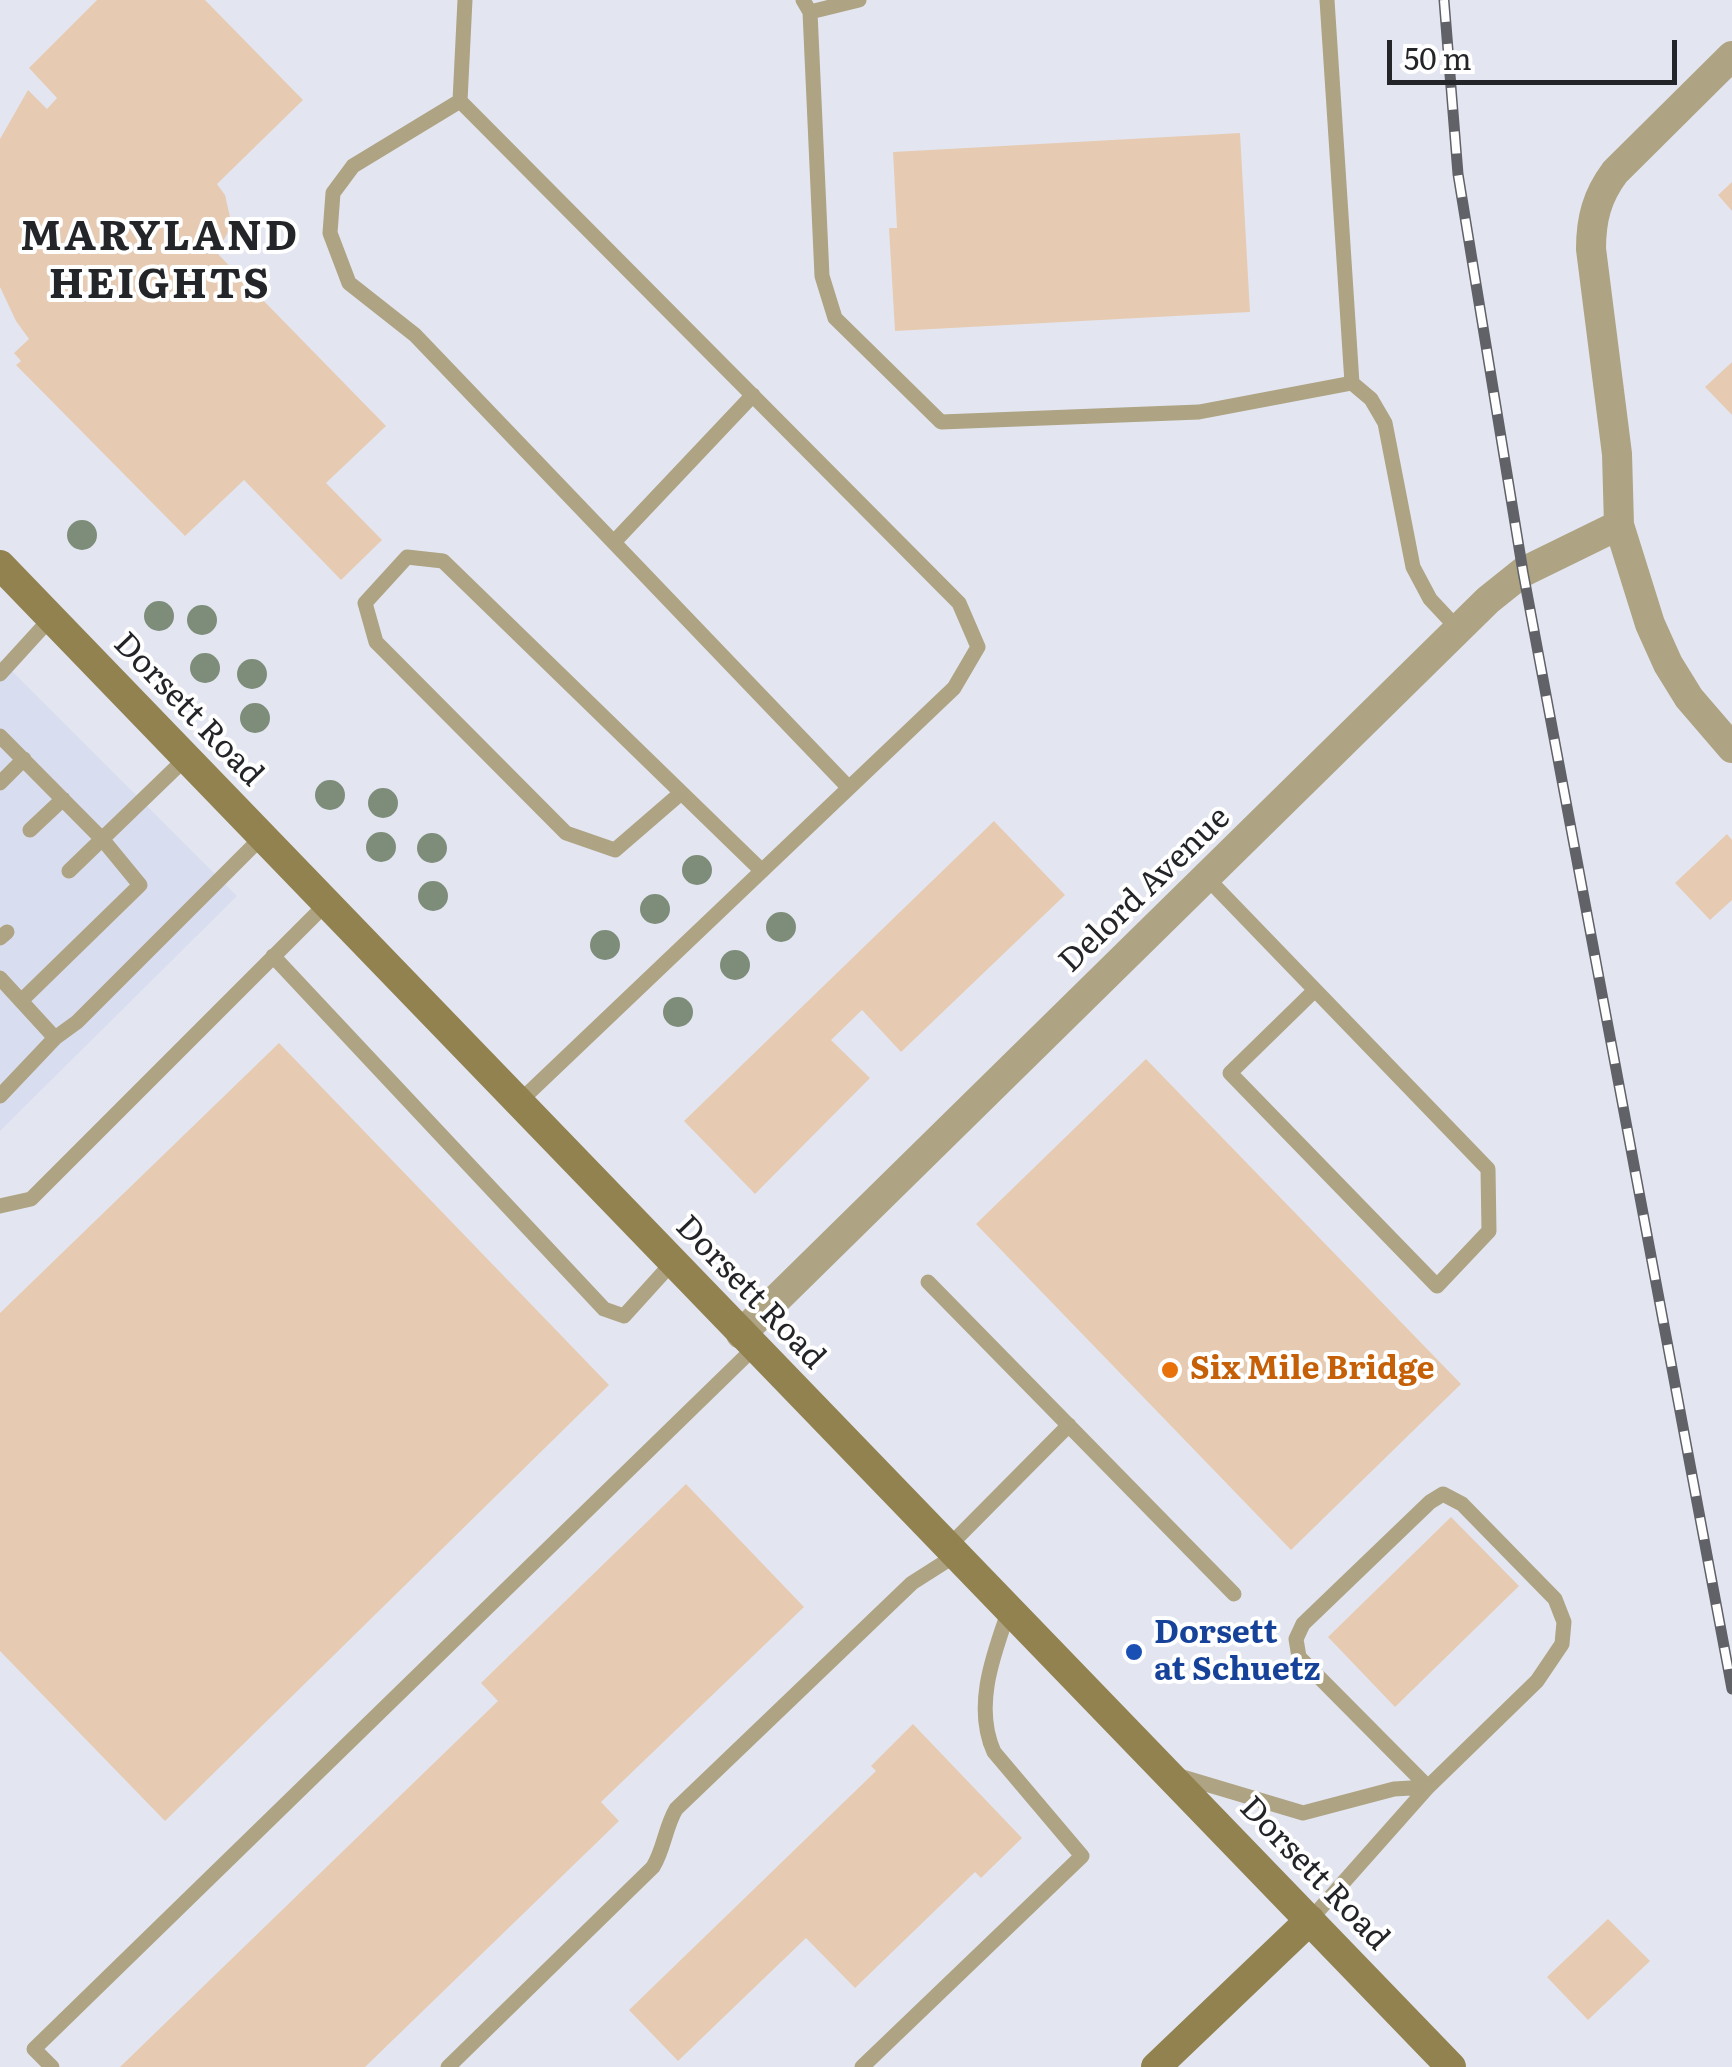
<!DOCTYPE html>
<style>
body{margin:0}
#map{position:relative;width:1732px;height:2067px;overflow:hidden;background:#e3e6f1;font-family:Literata,serif}
canvas{display:block}
.scale{position:absolute;left:1387px;top:40px;width:290px;height:45px;box-sizing:border-box;border:5px solid #242529;border-top:0;padding-left:12px;font-size:30px;line-height:35px;white-space:nowrap;color:#242529;-webkit-text-stroke:8px #fff;paint-order:stroke}
</style>
<div id="map">
<canvas width="1732" height="2067"></canvas>
<div class="scale">50 m</div>
</div>
<script>
const ctx = document.querySelector('canvas').getContext('2d');
ctx.lineJoin = 'round';
function fill(path, color) {
  ctx.fillStyle = color;
  ctx.fill(path, 'evenodd');
}
function strokePath(path, color, width, dash) {
  ctx.strokeStyle = color;
  ctx.lineWidth = width;
  ctx.lineCap = dash ? 'butt' : 'round';
  ctx.setLineDash(dash || []);
  ctx.stroke(path);
}
function write(font, color, halo, rows, align = 'center') {
  ctx.font = font + ' Literata,serif';
  ctx.lineWidth = 8;
  ctx.setLineDash([]);
  ctx.textBaseline = 'middle';
  ctx.strokeStyle = halo;
  ctx.fillStyle = color;
  for (const [text, x, y, turn = 0] of rows) {
    ctx.save();
    ctx.translate(x, y);
    ctx.rotate((+turn || 0) * Math.PI / 180);
    ctx.textAlign = isNaN(turn) ? turn : align;
    if (halo) ctx.strokeText(text, 0, 0);
    ctx.fillText(text, 0, 0);
    ctx.restore();
  }
}
const built = new Path2D(`
 M0,659L237,896L0,1131Z`);
const building = new Path2D(`
 M97,0H205L303,100L217,184L225,195L230,217L229,230L217,253L386,426L326,483L382,540L341,580L244,480L185,536L16,365L21,361L14,353L29,339L16,321L0,287V139L28,90L47,109L57,98L29,68Z
 M1240,133L1250,312L895,331L889,228H897L893,152Z
 M1732,182V211L1718,195Z
 M1732,362V415L1705,387Z
 M994,821L1065,895L901,1052L862,1010L831,1040L870,1078L755,1194L684,1121Z
 M1727,834L1732,840V900L1710,920L1675,883Z
 M279,1043L609,1385L165,1821L0,1651V1313Z
 M1146,1059L1461,1384L1291,1550L976,1224Z
 M686,1484L804,1607L601,1802L619,1821L365,2067H120L498,1701L481,1683Z
 M1451,1517L1519,1586L1395,1707L1328,1637Z
 M913,1724L1022,1838L981,1878L975,1872L855,1988L806,1938L678,2061L629,2010L876,1771L871,1766Z
 M1608,1919L1650,1961L1588,2020L1547,1977Z`);
const lane = new Path2D(`
 M465,0L460,101L959,603L978,647L954,688L518,1103
 M803,0L810,12L822,276L835,318L941,422L1199,412L1352,383L1327,0
 M810,12L859,0
 M460,101L353,166L333,193L330,233L349,283L415,335L849,788
 M1352,383L1371,399L1385,423L1413,567L1430,599L1458,629
 M614,542L753,395
 M0,674L51,618
 M0,736L103,840L140,885L21,1001
 M0,783L24,759
 M681,793L615,850L566,833L376,642L365,603L407,557L443,561L762,871
 M30,830L63,799
 M69,871L186,758
 M1207,878L1488,1169L1489,1231L1437,1286L1230,1073L1315,990
 M0,938L7,932
 M273,956L604,1309L624,1316L672,1263
 M0,978L55,1038L77,1022L262,837
 M0,1096L55,1038
 M0,1206L31,1199L326,904
 M928,1282L1234,1594
 M948,1547L1069,1425
 M1179,1776L1303,1813L1394,1789L1428,1787L1537,1681L1562,1644L1564,1622L1555,1599L1462,1504L1443,1494L1430,1502L1303,1624L1296,1639L1299,1657L1428,1787L1310,1920
 M52,2067L34,2049L754,1348
 M448,2067L653,1867C664,1849 665,1828 676,1809L912,1583L956,1555
 M862,2067L1082,1856L994,1752C973,1706 994,1653 1009,1610`);
const street = new Path2D(`
 M1732,56L1615,172C1597,196 1591,219 1591,249L1617,454L1619,525L1650,624L1668,664L1689,698L1732,748
 M741,1334L1488,600L1523,572L1619,525`);
const secondary = new Path2D(`
 M0,565L1451,2067
 M1156,2067L1310,1920`);
const rail = new Path2D(`
 M1444,0L1458,174L1523,572L1732,1689`);
const trees = [
 [82,535],
 [159,616],
 [202,620],
 [205,668],
 [252,674],
 [255,718],
 [330,795],
 [383,803],
 [381,847],
 [432,848],
 [697,870],
 [433,896],
 [655,909],
 [781,927],
 [605,945],
 [735,965],
 [678,1012]
];
const markers = [
 [1170,1370,10,"#e8710a"],
 [1134,1652,10,"#1a4fb4"]
];
const streetNames = [
 ["Dorsett Road",188,710,46],
 ["Delord Avenue",1145,890,-44],
 ["Dorsett Road",750,1293,46],
 ["Dorsett Road",1314,1874,46]
];
const foodNames = [
 ["Six Mile Bridge",1190,1370]
];
const transitNames = [
 ["Dorsett",1154,1634],
 ["at Schuetz",1154,1671]
];
const districtNames = [
 ["MARYLAND",160,238],
 ["HEIGHTS",160,286]
];
fill(built, '#d9ddf0');
fill(building, '#e6cbb2');
strokePath(lane, '#aea382', 15);
strokePath(street, '#aea382', 30);
strokePath(secondary, '#92824f', 30);
strokePath(rail, '#606268', 11);
strokePath(rail, '#fff', 8, [22]);
ctx.fillStyle = '#7e8d7a';
for (const [x, y] of trees) {
  ctx.beginPath();
  ctx.arc(x, y, 15, 0, 2 * Math.PI);
  ctx.fill();
}
for (const [x, y, r, color] of markers) {
  const dot = new Path2D();
  dot.arc(x, y, r, 0, 2 * Math.PI);
  ctx.fillStyle = color;
  ctx.fill(dot);
  strokePath(dot, '#fff', 4);
}
write('32px', '#242529', '#fff', streetNames);
write('bold 32px', '#c56008', '#fff', foodNames, 'left');
write('bold 32px', '#164399', '#fff', transitNames, 'left');
ctx.letterSpacing = '2.5px';
write('bold 42px', '#242529', '#fff', districtNames);
ctx.letterSpacing = '0px';
</script>
